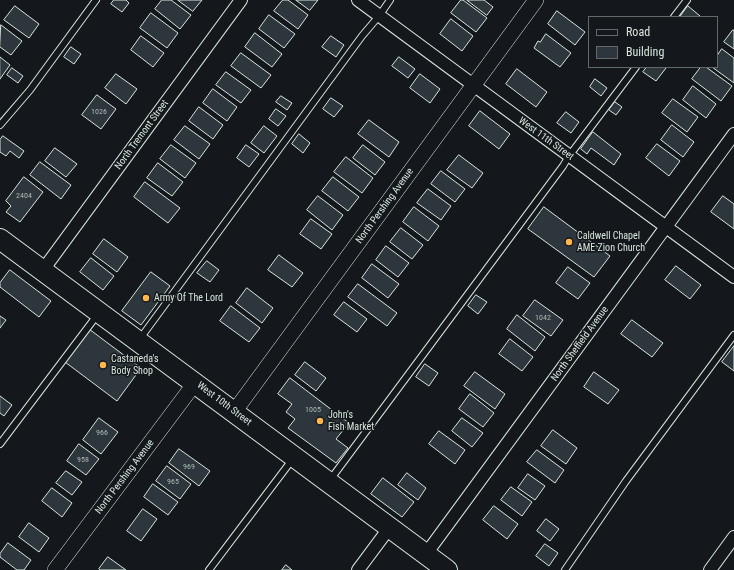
<!DOCTYPE html>
<style>
body{margin:0}
#map{position:relative;width:734px;height:570px;overflow:hidden;background:#14181c;font-family:"Roboto Condensed",sans-serif}
canvas{display:block}
.legend{position:absolute;left:588px;top:16px;width:130px;height:52px;box-sizing:border-box;background:#14181c;border:1px solid #626a69;margin:0;padding:5px 7px;list-style:none;font-size:12px;color:#d8e6dc}
.legend li{display:flex;align-items:center;gap:8px;height:20px}
.legend b{width:20px;border:1px solid #626a69}
</style>
<div id="map">
<canvas width="734" height="570"></canvas>
<ul class="legend">
<li><b style="height:5px;background:#14181c"></b>Road</li>
<li><b style="height:11px;background:#2c363c"></b>Building</li>
</ul>
</div>
<script>
const ctx = document.querySelector('canvas').getContext('2d');
ctx.lineJoin = 'round';
function fill(path, color) {
  ctx.fillStyle = color;
  ctx.fill(path, 'evenodd');
}
function strokePath(path, color, width, dash) {
  ctx.strokeStyle = color;
  ctx.lineWidth = width;
  ctx.lineCap = dash ? 'butt' : 'round';
  ctx.setLineDash(dash || []);
  ctx.stroke(path);
}
function write(font, color, halo, rows, align = 'center') {
  ctx.font = font + ' "Roboto Condensed",sans-serif';
  ctx.lineWidth = 3;
  ctx.setLineDash([]);
  ctx.textBaseline = 'middle';
  ctx.strokeStyle = halo;
  ctx.fillStyle = color;
  for (const [text, x, y, turn = 0] of rows) {
    ctx.save();
    ctx.translate(x, y);
    ctx.rotate((+turn || 0) * Math.PI / 180);
    ctx.textAlign = isNaN(turn) ? turn : align;
    if (halo) ctx.strokeText(text, 0, 0);
    ctx.fillText(text, 0, 0);
    ctx.restore();
  }
}
const building = new Path2D(`
 M114,0H126L129,3L122,12L111,4Z
 M162,0H171L191,15L180,29L155,9Z
 M178,0H202L193,11Z
 M283,0H288L308,15L298,29L274,11Z
 M296,0H318L310,10Z
 M461,0H463L487,18L476,32L451,13Z
 M467,0H484L493,7L487,15Z
 M15,6L39,24L29,38L4,20Z
 M688,6L700,16L699,17H680Z
 M557,11L585,32L575,45L548,24Z
 M151,13L178,33L167,48L140,28Z
 M269,15L295,34L284,48L259,29Z
 M451,19L473,36L462,51L440,34Z
 M1,25L22,41L11,55L0,47Z
 M733,30H734V49L724,42Z
 M255,33L282,54L272,67L245,47Z
 M546,34L571,53L560,67L534,48L538,41L540,42Z
 M141,36L164,53L153,67L131,50Z
 M331,36L344,45L336,57L322,47Z
 M71,47L81,54L74,64L64,57Z
 M722,49L734,58V83L712,67H717V56Z
 M241,53L271,75L261,88L231,66Z
 M0,57L10,65L0,79Z
 M399,57L415,69L408,78L392,66Z
 M647,67H665L666,68L656,81L643,72Z
 M701,67H706L732,86L721,101L692,79Z
 M12,68L23,76L18,83L7,75Z
 M517,69L547,92L536,107L506,84Z
 M226,72L251,90L241,103L216,85Z
 M116,74L137,89L126,104L105,88Z
 M420,74L440,89L430,103L410,88Z
 M595,79L607,88L601,96L590,87Z
 M693,86L716,104L706,118L683,100Z
 M213,89L237,107L227,121L203,103Z
 M97,95L116,109L101,129L82,115Z
 M281,96L292,103L287,110L276,102Z
 M331,98L343,106L334,117L323,109Z
 M673,99L698,117L687,132L662,113Z
 M615,102L622,107L616,115L609,110Z
 M199,107L223,125L213,139L189,121Z
 M276,109L286,116L278,126L269,119Z
 M480,111L510,134L499,149L469,126Z
 M566,112L579,122L571,133L557,123Z
 M369,120L399,142L389,157L358,134Z
 M672,125L694,142L683,157L661,140Z
 M185,126L210,144L199,159L174,140Z
 M264,126L277,136L264,153L251,143Z
 M593,132L621,154L614,165L591,148L587,154L581,149Z
 M299,134L310,143L303,153L292,144Z
 M3,136L24,151L19,158L10,151L6,156L0,152V140Z
 M657,144L680,161L669,176L646,158Z
 M171,145L196,163L185,178L160,159Z
 M246,145L259,154L249,167L237,158Z
 M363,145L385,162L375,175L353,158Z
 M55,148L77,164L66,177L45,161Z
 M459,155L483,173L472,188L447,170Z
 M346,157L373,178L362,193L334,172Z
 M40,162L71,185L61,199L30,175Z
 M158,163L183,182L172,196L147,178Z
 M441,171L465,189L455,202L431,184Z
 M24,177L43,192L20,222L6,212L11,206L6,201Z
 M333,177L359,197L348,211L322,191Z
 M145,182L180,208L168,223L134,197Z
 M428,189L451,206L441,220L417,203Z
 M318,196L343,215L332,230L307,210Z
 M723,196L734,204V229L711,212Z
 M414,207L439,226L428,241L403,222Z
 M544,207L610,256L594,277L528,229Z
 M311,219L332,234L321,249L300,234Z
 M401,228L423,245L412,259L390,242Z
 M104,239L128,257L117,272L93,254Z
 M386,246L409,263L398,277L376,260Z
 M279,255L303,273L292,287L268,270Z
 M91,258L114,276L103,290L80,272Z
 M207,261L219,270L210,282L197,273Z
 M372,264L399,284L388,298L362,278Z
 M676,266L701,285L690,299L665,280Z
 M568,267L590,283L578,299L556,283Z
 M10,270L51,301L39,317L0,287V283Z
 M151,272L170,286L141,325L122,311Z
 M358,284L397,313L387,326L348,297Z
 M247,288L273,308L262,323L236,303Z
 M476,295L487,302L478,314L468,306Z
 M535,300L563,320L551,336L523,316Z
 M344,302L367,319L357,332L334,315Z
 M231,306L260,328L249,342L220,321Z
 M517,315L545,337L535,351L507,329Z
 M0,316L6,320L0,328Z
 M632,320L663,343L652,357L621,334Z
 M89,329L141,368L117,401L65,362Z
 M510,339L533,357L522,371L499,354Z
 M734,346V371L722,362Z
 M305,362L326,378L316,391L295,375Z
 M425,364L438,373L429,386L416,377Z
 M475,372L505,394L495,409L464,386Z
 M594,372L619,390L608,404L584,387Z
 M290,378L349,423L336,439L348,448L336,463L288,428L295,419L286,412L292,404L278,394Z
 M470,394L494,413L483,427L459,409Z
 M0,396L12,405L4,416L0,413Z
 M99,418L118,432L101,454L83,440Z
 M462,418L483,433L472,447L452,431Z
 M553,430L577,448L566,464L541,446Z
 M439,431L465,450L455,464L429,444Z
 M79,444L99,459L86,475L67,461Z
 M179,449L210,471L199,486L169,463Z
 M537,450L564,470L555,483L527,462Z
 M167,466L191,484L180,499L156,481Z
 M66,471L82,482L72,495L56,483Z
 M407,473L426,488L418,500L398,485Z
 M528,474L545,486L535,500L518,488Z
 M383,478L414,502L402,517L371,494Z
 M153,484L178,502L168,515L144,497Z
 M511,487L532,502L522,516L501,500Z
 M52,488L72,503L62,517L42,501Z
 M494,506L518,524L507,539L483,520Z
 M143,509L157,519L141,541L127,531Z
 M546,519L559,529L550,541L537,531Z
 M29,523L49,538L39,552L19,537Z
 M8,543L31,560L24,570H17L0,557V554Z
 M545,544L558,553L549,566L536,556Z
 M108,557L126,570H100L99,569Z
 M286,565L292,570H282Z`);
const service = new Path2D(`
 M674,17L687,0
 M0,125L30,90L96,0
 M139,340L362,36L379,16L390,0
 M0,444L98,314
 M330,480L563,166L569,156L636,67
 M209,570L292,460
 M565,570L626,481L734,335`);
const minor = new Path2D(`
 M358,0L734,277
 M43,270L241,0
 M426,554L734,134
 M358,570L390,527
 M710,570L734,537`);
const tertiary = new Path2D(`
 M234,412L536,0
 M55,570L195,383`);
const primary = new Path2D(`
 M0,239L447,570`);
const markers = [
 [569,242,4,"#ffb74d"],
 [146,298,4,"#ffb74d"],
 [103,365,4,"#ffb74d"],
 [320,421,4,"#ffb74d"]
];
const numberNames = [
 ["1026",99,112],
 ["2404",24,196],
 ["1042",543,318],
 ["1005",313,410],
 ["966",102,433],
 ["958",83,460],
 ["969",189,467],
 ["965",173,482]
];
const streetNames = [
 ["North Tremont Street",142,135,-54],
 ["West 11th Street",546,139,36],
 ["North Pershing Avenue",385,206,-54],
 ["North Sheffield Avenue",580,344,-54],
 ["West 10th Street",224,404,37],
 ["North Pershing Avenue",125,477,-53]
];
const poiNames = [
 ["Caldwell Chapel",577,236],
 ["AME Zion Church",577,248],
 ["Army Of The Lord",154,298],
 ["Castaneda's",111,359],
 ["Body Shop",111,371],
 ["John's",328,415],
 ["Fish Market",328,427]
];
fill(building, '#2c363c');
strokePath(building, '#d8e6dc', 1);
strokePath(service, '#d8e6dc', 8);
strokePath(minor, '#d8e6dc', 14);
strokePath(tertiary, '#d8e6dc', 16);
strokePath(primary, '#d8e6dc', 22);
strokePath(service, '#14181c', 6);
strokePath(minor, '#14181c', 12);
strokePath(tertiary, '#14181c', 15);
strokePath(primary, '#14181c', 20);
for (const [x, y, r, color] of markers) {
  const dot = new Path2D();
  dot.arc(x, y, r, 0, 2 * Math.PI);
  ctx.fillStyle = color;
  ctx.fill(dot);
  strokePath(dot, '#14181c', 1.5);
}
write('8px', '#adbab4', null, numberNames);
write('10px', '#d8e6dc', '#14181c', streetNames);
write('10px', '#d8e6dc', '#14181c', poiNames, 'left');
</script>
